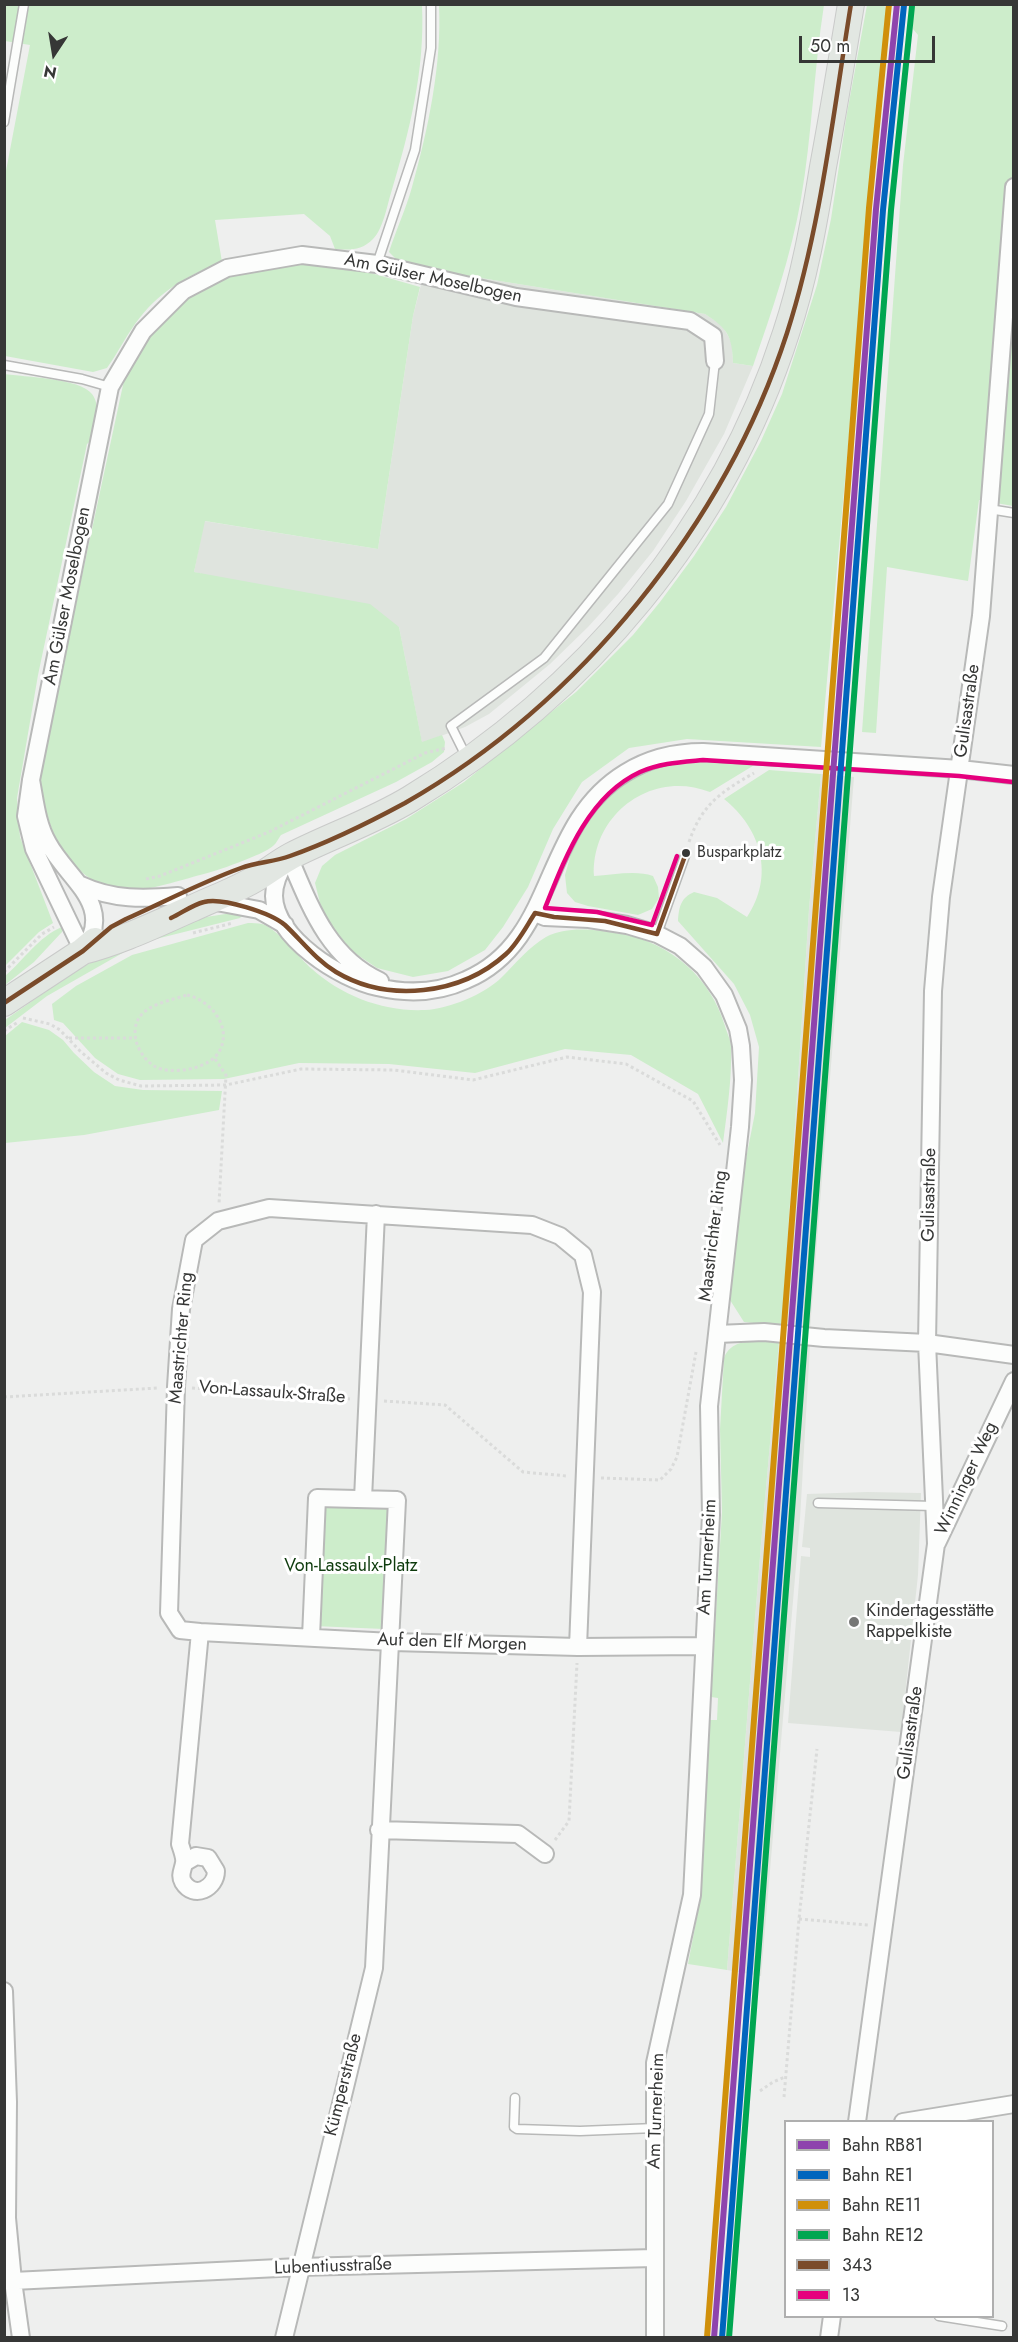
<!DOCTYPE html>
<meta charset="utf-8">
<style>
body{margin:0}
#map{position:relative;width:1018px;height:2342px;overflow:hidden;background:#eeefee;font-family:Jost,sans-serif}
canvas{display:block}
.frame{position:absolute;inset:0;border:6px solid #363736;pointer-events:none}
.legend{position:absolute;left:784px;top:2120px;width:210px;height:198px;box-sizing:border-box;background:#fff;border:2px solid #afafaf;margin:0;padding:8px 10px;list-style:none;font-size:18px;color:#363736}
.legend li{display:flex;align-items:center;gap:12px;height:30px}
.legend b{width:30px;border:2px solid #afafaf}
.north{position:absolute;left:24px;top:24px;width:60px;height:60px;-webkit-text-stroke:4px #fff;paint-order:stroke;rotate:192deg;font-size:16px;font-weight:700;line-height:24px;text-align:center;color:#363736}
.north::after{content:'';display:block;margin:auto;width:21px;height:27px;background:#363736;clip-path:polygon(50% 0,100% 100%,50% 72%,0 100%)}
.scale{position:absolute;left:799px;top:36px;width:136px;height:27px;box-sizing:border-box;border:3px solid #363736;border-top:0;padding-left:8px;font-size:18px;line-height:21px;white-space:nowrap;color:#363736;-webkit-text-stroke:4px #fff;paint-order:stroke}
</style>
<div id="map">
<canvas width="1018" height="2342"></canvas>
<div class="frame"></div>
<ul class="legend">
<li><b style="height:8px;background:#8e44ad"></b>Bahn RB81</li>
<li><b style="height:8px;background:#0065bd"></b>Bahn RE1</li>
<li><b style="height:8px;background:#d0900b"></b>Bahn RE11</li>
<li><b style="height:8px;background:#00a651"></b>Bahn RE12</li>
<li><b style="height:8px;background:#7a4b2a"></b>343</li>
<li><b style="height:8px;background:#e5007d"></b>13</li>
</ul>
<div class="north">N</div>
<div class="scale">50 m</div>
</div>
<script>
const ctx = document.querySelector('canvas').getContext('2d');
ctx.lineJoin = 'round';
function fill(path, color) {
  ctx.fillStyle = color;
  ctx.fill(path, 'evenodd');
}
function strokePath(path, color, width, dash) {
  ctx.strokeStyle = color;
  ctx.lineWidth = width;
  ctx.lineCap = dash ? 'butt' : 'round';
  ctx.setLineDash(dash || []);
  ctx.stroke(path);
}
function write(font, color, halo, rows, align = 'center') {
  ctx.font = font + ' Jost,sans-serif';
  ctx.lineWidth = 6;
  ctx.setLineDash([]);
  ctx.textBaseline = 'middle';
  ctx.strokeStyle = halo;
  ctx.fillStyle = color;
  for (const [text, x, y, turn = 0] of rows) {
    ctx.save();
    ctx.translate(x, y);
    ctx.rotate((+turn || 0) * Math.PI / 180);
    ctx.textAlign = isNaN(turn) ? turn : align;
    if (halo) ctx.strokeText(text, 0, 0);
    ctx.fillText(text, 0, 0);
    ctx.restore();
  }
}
const built = new Path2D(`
 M425,269L705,314L722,325L732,343L733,363L753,366L724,434L686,501L653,551L618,594L588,627L550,664L489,714L465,727L422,743L399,627L194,572L204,521L378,549L413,316Z
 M821,774L854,777L810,1329L782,1326L809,909Z
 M779,1342L810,1345L800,1519L761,1976L727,1970L761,1544Z
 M867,1492L921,1493L918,1575L901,1732L788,1723L801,1556L810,1557V1548L802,1547L807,1494Z`);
const green = new Path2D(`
 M4,5H422C425,70 410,130 391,193C387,206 383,229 373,239C361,251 350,250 335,249L330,236L304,214L215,220L222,262C186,276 158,292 135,324C125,338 117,354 107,368L93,372L5,356V176L30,45L5,41Z
 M439,5H824C814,69 812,135 801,199C791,256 772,311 753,366L733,363C732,336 728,329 705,314L425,269L400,263L389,252C396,230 406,209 412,187C428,130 442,64 439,5Z
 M867,5H884L887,11L821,747L687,739L629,748L582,782L553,829L528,887L503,927L485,950L448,971L413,977L377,968L350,950L331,926L320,903L315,883L322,866L335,855L406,819L464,782L576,692L633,635L660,602L694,556L726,507L761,441L782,394L817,285L831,219L847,113Z
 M913,5H1013V506L979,500L968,581L887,567L876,733L862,732L903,165L918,35L913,29Z
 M290,263L350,267L420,287L413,316L378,549L205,521L194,572L370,604L399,627L422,742L442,735L445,742L444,752L432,762L396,782L281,835C278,839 276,844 273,846C263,855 214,872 200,875C185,879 142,892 129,891C68,887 42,824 40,771L123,385L131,361L156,326L175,306L235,273Z
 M4,374C25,377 80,378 92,394C101,406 96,424 95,437L87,444L38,675L17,798L20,837L53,923L39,932L5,966Z
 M703,760L756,764L710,792C652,769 591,814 594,876C613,875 636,870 653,876L658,887L659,898L652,909L638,915L588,906L575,902L567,893L565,875L571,854L596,805L619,784L644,770L670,761Z
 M769,770L821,774L809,909L782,1326L744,1322L730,1300L742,1179L755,1113L759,1047L750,1015L734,984L678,921C679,906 681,898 694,892L717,898L747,917C775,876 761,828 724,799Z
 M232,913L243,915L240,918L152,940L159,931L206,917Z
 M248,923C252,923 258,923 262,924C276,927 300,959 312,969C342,996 384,1012 425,1010C449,1009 485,994 502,977C516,963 529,947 546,937C568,925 599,930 622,934C671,943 711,978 725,1026C727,1033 731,1040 731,1048C732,1079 727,1112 723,1143L698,1094L631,1055L565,1049L475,1073L389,1064L299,1063L224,1079L140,1080L118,1074L95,1058L63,1023L54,1020L52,1004L76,986L132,955Z
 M62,927V932L34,962L5,985V976C24,960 38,937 62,927Z
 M120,946L130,947L126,951L47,996L5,1028V1020L71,974Z
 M22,1022L49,1030L63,1040L74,1053L94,1072L115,1086L143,1090L222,1091L219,1110L84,1135L5,1143V1036Z
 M764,1340L779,1342L761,1544L727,1970L688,1964L701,1896L710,1720H717L718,1698L711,1697L722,1512L720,1429L724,1358C731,1340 748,1342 764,1340Z
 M318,1506L389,1508L384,1629L314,1626Z`);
const path = new Path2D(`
 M689,842C702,804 721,792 754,773
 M146,879L160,876L269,832L425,753L447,748
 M193,933L233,923
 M4,972L42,934L54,927
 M187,995C210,1000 232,1026 220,1050C211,1069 171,1076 154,1066C145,1060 139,1051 136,1041C129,1007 162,1003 187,995Z
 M23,1018L50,1024L60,1030L80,1051L106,1073L119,1080L141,1086L226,1085L301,1069L394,1070L473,1080L567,1057L626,1064L693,1101L720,1145
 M4,1031L18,1022
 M69,1038H136
 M215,1059L226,1075L219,1204
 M192,1388L350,1399
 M4,1397L158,1388
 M384,1401L445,1405L523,1472L567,1476
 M601,1478L660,1480L671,1469L677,1457L696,1352
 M555,1840L569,1821L577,1663
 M799,1919L868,1925
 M760,2091L773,2082L785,2077
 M784,2097L799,1919L817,1749`);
const lane = new Path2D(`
 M4,122L24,4
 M377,264L415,150L431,48V4
 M4,365L82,379L110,387
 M989,509L1014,513
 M467,758L451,726L544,658L668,504L709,414L715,361
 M657,934L686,853
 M818,1503L934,1506
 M515,2098L514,2127L517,2129L580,2131L655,2128
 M939,2316L1002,2326`);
const street = new Path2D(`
 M31,780C35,801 37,824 48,843C68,880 116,905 83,951L34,849L26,816L31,780L110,387L143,331L183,291L227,268L302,255L377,264L516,297L690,321L713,336L715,361
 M289,857C310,906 328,957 380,981
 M286,862C279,872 274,883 274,896C275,938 340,979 377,987C407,994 438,993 466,980C558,941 540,825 625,773C649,758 675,752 703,752L960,769L1014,775
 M81,885C113,900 144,899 178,896
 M211,901L259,910L285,925
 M535,913L545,917L589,919L627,925L657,934L680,946L704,967L724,995L738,1029L741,1046L743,1080L740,1127L709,1406L711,1515L692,1895L655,2063V2338
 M717,1334L764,1332L824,1338L927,1343L1014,1355
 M363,1499L376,1214
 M937,1543L1014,1381
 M200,1632L392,1642L578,1647L703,1646
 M379,1830L518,1834L545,1854
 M184,1863L196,1856L208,1858L216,1871C216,1888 194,1900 183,1882C179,1875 183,1870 184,1863C185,1858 182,1850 180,1844L200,1632L180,1630L169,1613L176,1387L181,1309L194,1240L218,1221L269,1208L532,1225L560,1236L583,1255L592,1292L578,1647
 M4,1991L8,2102L7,2218L13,2281L21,2338
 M857,2122L936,1544L927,1343L933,991L941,897L981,616L1014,187
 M903,2122L1014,2104
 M13,2281L299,2267L654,2258
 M284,2338L374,1968L397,1500L317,1498L311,1637
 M829,2338L832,2316`);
const primary = new Path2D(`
 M83,951C122,941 156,924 193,908C212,899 234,891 253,880C266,873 278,863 291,856C330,836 372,822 410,799C585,693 723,529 786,333C804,279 814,223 823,167C833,113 842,59 851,4
 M4,1003L83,951L95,941`);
const bus1 = new Path2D(`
 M535,913L554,917L605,921L657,934
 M171,918C182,913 192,905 204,902C222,897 271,913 285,925C302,941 316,960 336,972C388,1003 461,995 506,954C518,943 526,927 535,913
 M657,934L686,853
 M4,1003L83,951L111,927L126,919C164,902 202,882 241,868C257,862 274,862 290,856C330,842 368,823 405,803C580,703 725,524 787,333C821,227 833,114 851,4`);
const bus2 = new Path2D(`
 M677,856L652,925L597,912L545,908C565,858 588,796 640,772C660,763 682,762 703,760L959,776L1013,782`);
const rail1 = new Path2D(`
 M714,2338L876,209L897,4`);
const rail2 = new Path2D(`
 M722,2338L883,210L904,5`);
const rail3 = new Path2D(`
 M707,2337L869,208L889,4`);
const rail4 = new Path2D(`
 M729,2338L891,210L912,6`);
const markers = [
 [686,853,5,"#363736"],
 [854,1622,6,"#767776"]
];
const busNames = [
 ["Busparkplatz",697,853]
];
const streetNames = [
 ["Am Gülser Moselbogen",433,279,12],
 ["Am Gülser Moselbogen",68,596,-79],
 ["Gulisastraße",968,711,-82],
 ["Gulisastraße",930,1195,-89],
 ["Maastrichter Ring",714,1236,-83],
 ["Maastrichter Ring",182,1338,-85],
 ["Von-Lassaulx-Straße",272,1393,4],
 ["Winninger Weg",967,1479,-65],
 ["Am Turnerheim",708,1557,-87],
 ["Auf den Elf Morgen",452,1643,2],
 ["Gulisastraße",911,1733,-82],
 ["Kümperstraße",344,2085,-76],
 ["Am Turnerheim",657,2111,-88],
 ["Lubentiusstraße",333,2267,-2]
];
const parkNames = [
 ["Von-Lassaulx-Platz",351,1567]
];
const poiNames = [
 ["Kindertagesstätte",866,1612],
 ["Rappelkiste",866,1633]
];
fill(built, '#dfe4de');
fill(green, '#cdedcb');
strokePath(lane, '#b8b9b8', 11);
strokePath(street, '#b8b9b8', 20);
strokePath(primary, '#c9cac9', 28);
strokePath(path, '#dadbda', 3, [3, 3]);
strokePath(lane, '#fcfdfc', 8);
strokePath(street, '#fcfdfc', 16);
strokePath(primary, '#e2e7e2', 26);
strokePath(bus1, '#7a4b2a', 4.5);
strokePath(bus2, '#e5007d', 4.5);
strokePath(rail1, '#8e44ad', 6);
strokePath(rail2, '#0065bd', 6);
strokePath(rail3, '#d0900b', 6);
strokePath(rail4, '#00a651', 6);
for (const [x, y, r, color] of markers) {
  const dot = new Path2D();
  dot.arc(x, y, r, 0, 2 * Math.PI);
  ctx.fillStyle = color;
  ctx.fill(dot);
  strokePath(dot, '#fff', 2);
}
write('16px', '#363736', '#fff', busNames, 'left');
write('18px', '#363736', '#fff', streetNames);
write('18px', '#0e3b0d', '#fff', parkNames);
write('18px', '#363736', '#fff', poiNames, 'left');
</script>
